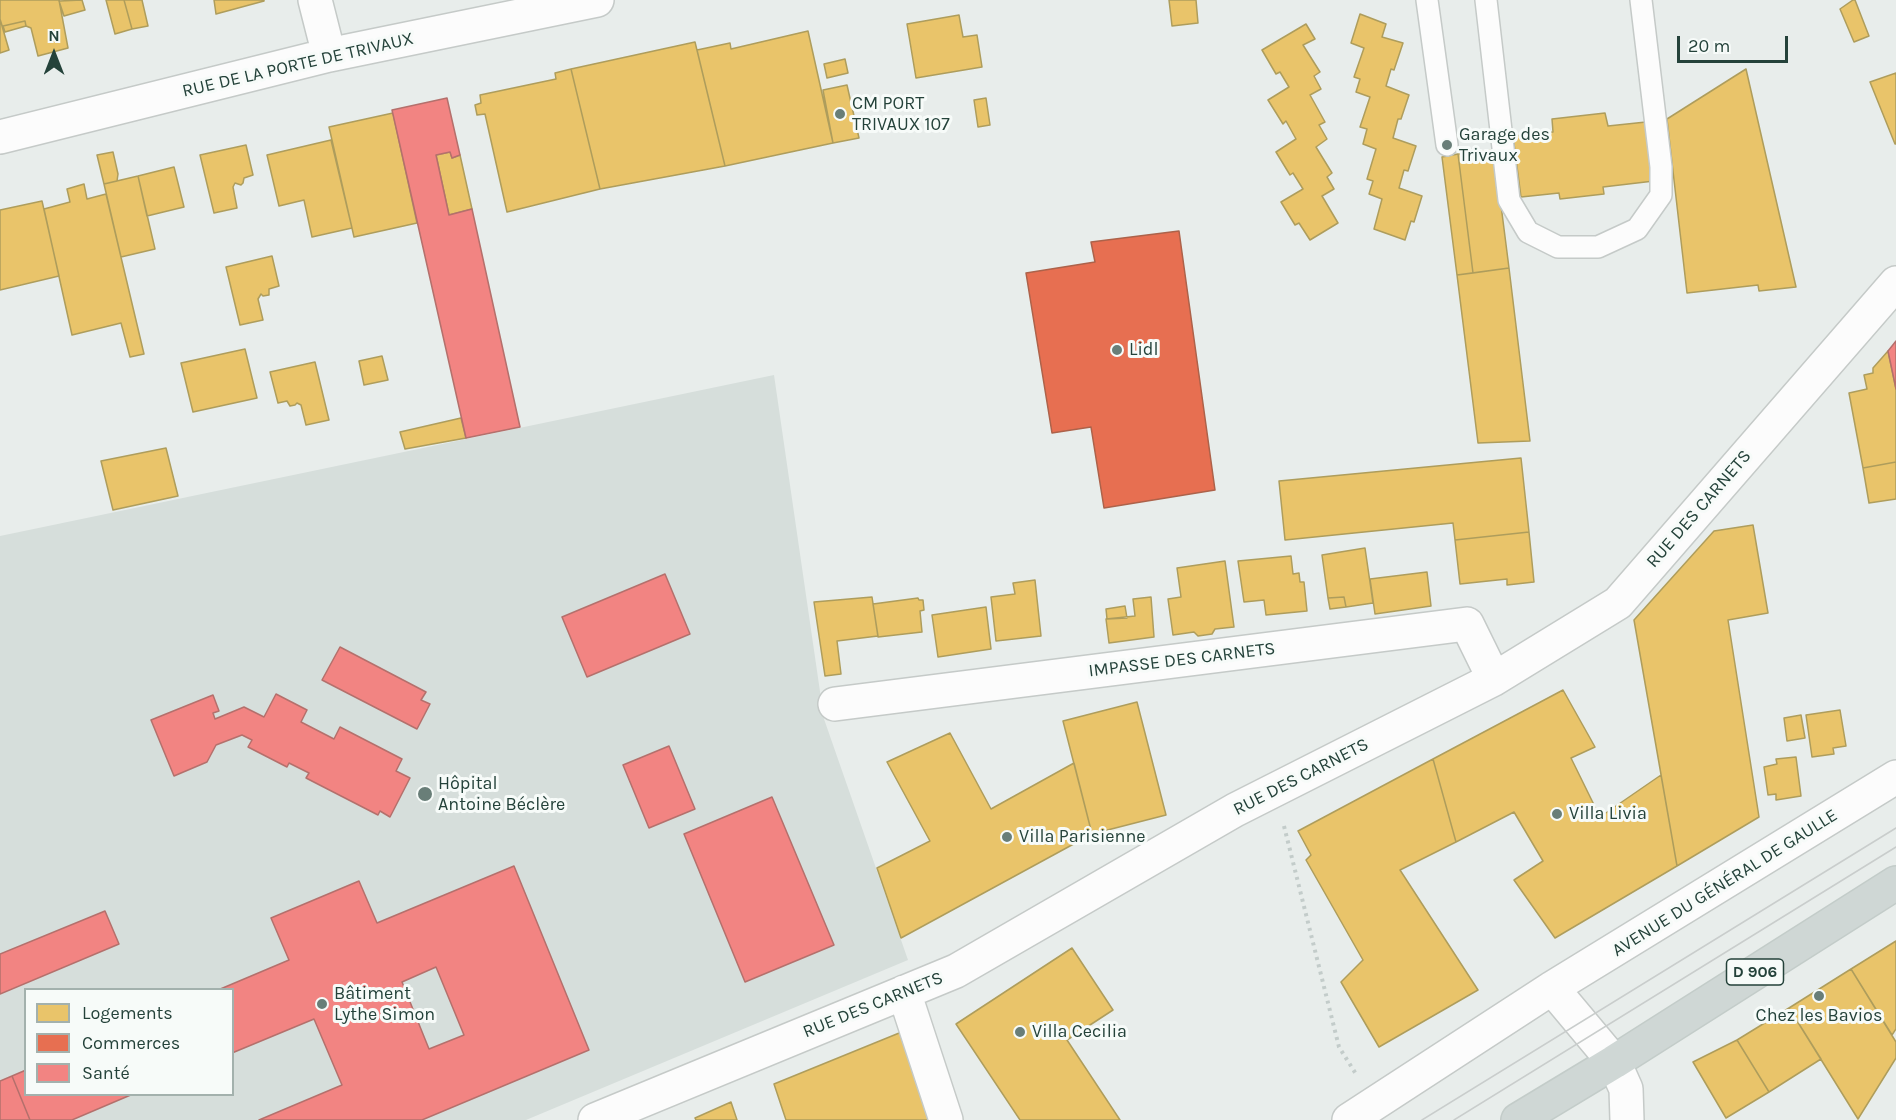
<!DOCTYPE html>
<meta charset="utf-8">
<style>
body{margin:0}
#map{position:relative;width:1896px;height:1120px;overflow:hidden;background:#e8edeb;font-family:Karla,sans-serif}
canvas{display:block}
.legend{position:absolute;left:24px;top:988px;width:210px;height:108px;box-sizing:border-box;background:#f7fbf9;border:2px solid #a3b1ad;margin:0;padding:8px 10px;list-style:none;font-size:18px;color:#24423a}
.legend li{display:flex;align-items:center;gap:12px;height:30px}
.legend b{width:30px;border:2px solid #a3b1ad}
.north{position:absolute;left:24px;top:24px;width:60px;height:60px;-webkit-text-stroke:4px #f7fbf9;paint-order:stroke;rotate:0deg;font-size:16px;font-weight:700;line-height:24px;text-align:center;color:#24423a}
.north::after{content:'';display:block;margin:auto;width:21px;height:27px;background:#24423a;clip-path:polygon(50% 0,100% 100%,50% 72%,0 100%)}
.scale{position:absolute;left:1677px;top:36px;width:111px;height:27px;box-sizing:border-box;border:3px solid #24423a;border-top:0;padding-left:8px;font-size:18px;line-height:21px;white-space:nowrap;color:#24423a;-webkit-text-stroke:4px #f7fbf9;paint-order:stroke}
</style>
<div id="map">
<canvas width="1896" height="1120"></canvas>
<ul class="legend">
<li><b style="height:16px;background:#e9c46a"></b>Logements</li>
<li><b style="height:16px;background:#e76f51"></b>Commerces</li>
<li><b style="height:16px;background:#f28482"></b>Santé</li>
</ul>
<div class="north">N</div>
<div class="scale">20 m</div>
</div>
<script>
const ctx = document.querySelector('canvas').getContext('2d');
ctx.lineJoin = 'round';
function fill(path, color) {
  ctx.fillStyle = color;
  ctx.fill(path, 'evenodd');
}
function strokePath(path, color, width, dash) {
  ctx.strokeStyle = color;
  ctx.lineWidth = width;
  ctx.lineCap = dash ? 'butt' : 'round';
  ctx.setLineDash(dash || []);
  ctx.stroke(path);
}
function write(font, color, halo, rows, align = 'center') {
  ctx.font = font + ' Karla,sans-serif';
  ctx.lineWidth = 6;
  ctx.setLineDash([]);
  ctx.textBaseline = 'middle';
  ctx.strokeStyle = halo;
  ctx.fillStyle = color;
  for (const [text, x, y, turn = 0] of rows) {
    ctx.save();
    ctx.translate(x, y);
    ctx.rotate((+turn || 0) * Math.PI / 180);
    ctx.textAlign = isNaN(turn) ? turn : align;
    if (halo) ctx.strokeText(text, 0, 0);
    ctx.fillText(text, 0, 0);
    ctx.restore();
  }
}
const built = new Path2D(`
 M774,375L824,719L908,960L526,1120H0V536ZM26,990H232V1094H26Z`);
const homes = new Path2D(`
 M0,0H59L68,48L38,56L31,28L26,26L25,21L3,26L4,32L0,19Z
 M82,0L85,10L64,16L59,1Z
 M106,0H124L132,29L115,34Z
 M124,0H142L148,26L132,29Z
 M214,0H264V1L216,14Z
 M1169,0H1196L1198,23L1172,26Z
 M1853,0H1855L1869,36L1854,42L1840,9Z
 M1360,14L1386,24L1382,37L1403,43L1394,70L1391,69L1386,86L1409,95L1401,119H1398L1393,138L1416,146L1408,171L1404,170L1399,188L1422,196L1414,222L1411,221L1405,240L1374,229L1382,199L1369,194L1373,181L1367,179L1376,149L1363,144L1367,129L1360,127L1370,97L1356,92L1360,79L1354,77L1364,48L1351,43Z
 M959,15L963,37L977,35L982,67L916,78L907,24Z
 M0,19L9,50L0,53Z
 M25,21L26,26L5,32L3,26Z
 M1306,24L1315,39L1303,45L1320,72L1314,76L1321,89L1310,95L1325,122L1319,125L1327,139L1316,147L1332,173L1327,177L1334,189L1322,196L1338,223L1310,240L1299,223L1295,225L1281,202L1303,189L1293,173L1290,175L1276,152L1296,139L1286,121L1283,124L1268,100L1289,87L1280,72L1276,74L1262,50Z
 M808,31L833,143L725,166L697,50L730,43L731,49Z
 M695,42L725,166L600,189L571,69Z
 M845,59L848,73L827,78L824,64Z
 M571,69L600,189L507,212L485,114L477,115L475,105L481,103L480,95L556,79L555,73Z
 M1746,69L1796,287L1759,291L1758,285L1687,293L1667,119Z
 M1896,73V144H1895L1870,82Z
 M847,85L859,138L833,143L823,90Z
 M986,98L990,125L978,127L974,100Z
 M393,113L417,223L354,237L329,127Z
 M1605,113L1608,126L1646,122L1654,181L1603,187L1604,194L1560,199L1559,193L1521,197L1513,136L1553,132L1552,119Z
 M331,140L352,228L312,237L304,200L279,206L267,155Z
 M246,145L253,175L244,178L243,183L241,185L235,183L233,187L237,208L214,213L200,155Z
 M1494,150L1509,268L1473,273L1458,154Z
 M113,152L118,174L117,181L104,184L97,155Z
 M450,152L452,158L460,155L472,209L449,215L436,155Z
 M1458,154L1473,273L1457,275L1442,157Z
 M174,167L184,207L147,216L138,176Z
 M138,176L155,249L121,257L104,184Z
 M84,184L87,199L106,194L144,354L130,357L121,323L72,335L44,209L70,202L67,189Z
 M42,201L59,276L0,290V210Z
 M272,256L279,286L269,289V295L263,296L261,294L258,299L263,320L240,325L226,267Z
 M1509,268L1530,441L1478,443L1457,275Z
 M245,349L257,398L193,412L181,363Z
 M1888,351L1896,389V462L1863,468L1849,393L1867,389L1864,375L1873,373V368Z
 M382,356L388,380L364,385L359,361Z
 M315,362L329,420L306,425L301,405L297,403L295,405L290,406L287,401L278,403L270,372Z
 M461,418L466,438L405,449L400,432Z
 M166,448L178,496L113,510L101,461Z
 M1521,458L1529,532L1455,540L1453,523L1285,540L1279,481Z
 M1896,462V499L1869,503L1863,468Z
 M1753,525L1768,613L1728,620L1759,817L1677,866L1634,620L1714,531Z
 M1529,532L1534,582L1507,585V579L1460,584L1455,540Z
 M1365,548L1373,603L1346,607L1344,597L1328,598L1322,555Z
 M1291,556L1293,574L1299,573L1300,582H1304L1307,611L1266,615L1264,600L1244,602L1238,561Z
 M1225,561L1234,627L1215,629L1212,634L1198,636L1194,632L1173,635L1168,599L1181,597L1177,568Z
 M1427,572L1431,606L1375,614L1370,579Z
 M1035,580L1041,636L996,641L991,597L1015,594L1013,583Z
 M872,597L878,636L837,641L841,674L825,676L814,602Z
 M1151,597L1154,637L1109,643L1106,619L1135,616L1133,599Z
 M1344,597L1346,607L1330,609L1328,598Z
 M918,598L919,600H923L924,610L920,611L922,632L878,637L873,604Z
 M1125,606L1127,618L1107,619L1106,609Z
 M986,607L991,649L938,657L932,615Z
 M1563,690L1595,747L1571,758L1600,817L1661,775L1677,866L1555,938L1514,880L1543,861L1514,812L1456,842L1433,759Z
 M1137,702L1166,815L1092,834L1063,721Z
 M1840,710L1846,746L1833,748L1834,754L1812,757L1806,715Z
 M1801,715L1805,738L1787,741L1784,718Z
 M950,733L991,809L1074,763L1092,834L901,938L877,868L930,841L887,762Z
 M1796,757L1801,796L1776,800V794L1768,795L1764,767L1777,764L1776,759Z
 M1433,759L1456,842L1400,870L1478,990L1379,1047L1341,982L1363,960L1306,860L1311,855L1298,831Z
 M1896,941V1029L1892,1035L1851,969Z
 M1072,948L1113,1010L1067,1040L1120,1120H1020L956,1024Z
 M1851,969L1896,1042V1058L1858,1119L1789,1008Z
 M1789,1008L1821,1059L1769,1092L1737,1040Z
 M909,1029L938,1120H786L774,1084Z
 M1737,1040L1769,1092L1726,1118L1693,1062Z
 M731,1102L737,1120H696L695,1118Z`);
const shops = new Path2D(`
 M1179,231L1215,490L1104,508L1091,427L1052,433L1026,273L1095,262L1091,242Z`);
const health = new Path2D(`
 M447,98L460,155L452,158L450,152L436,155L449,215L472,209L520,427L466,438L392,110Z
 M1896,341V389L1888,351Z
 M665,574L690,634L587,677L562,617Z
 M340,647L426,692L421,700L430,704L417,729L322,680Z
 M276,694L307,710L301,722L334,739L340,727L402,759L396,771L410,778L390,817L380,811L378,815L306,778L309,773L289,763L287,767L248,747L252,740L242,735L216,745L207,762L174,776L151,720L213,695L219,711L213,713L215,719L244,707L264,717Z
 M669,746L695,809L649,828L623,765Z
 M772,797L834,945L745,982L684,834Z
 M514,866L589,1050L422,1120H259L342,1085L314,1019L232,1053V990H218L289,960L271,918L359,881L377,923ZM436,967L464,1035L429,1049L402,982Z
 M105,911L119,944L0,994V954Z
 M26,1070V1094H133L72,1120H30L12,1076Z
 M12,1076L30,1120H0V1081Z`);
const path = new Path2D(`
 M1284,826L1339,1047L1356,1074`);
const lane = new Path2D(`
 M1427,0L1447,145
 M1486,0L1509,200L1528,232L1558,247H1598L1637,229L1661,195V167L1641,0`);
const street = new Path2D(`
 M315,0L329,55
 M0,137L329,55L597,0
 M835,704L1467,624L1494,679
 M1552,988L1614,1062L1626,1089L1627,1120
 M904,992L946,1120
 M595,1120L956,971L1235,810L1494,679L1618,603L1896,283
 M1349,1120L1552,988L1896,777`);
const primary = new Path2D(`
 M1518,1120L1614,1062L1896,883`);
const tram = new Path2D(`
 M1422,1120L1896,828
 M1454,1120L1896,847`);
const markers = [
 [840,114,6,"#697e78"],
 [1447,145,6,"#697e78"],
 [1117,350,6,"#697e78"],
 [425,794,8,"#697e78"],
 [1557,814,6,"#697e78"],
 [1007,837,6,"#697e78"],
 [1819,996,6,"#697e78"],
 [322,1004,6,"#697e78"],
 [1020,1032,6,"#697e78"]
];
const shields = [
 [1755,972,57]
];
const shieldNames = [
 ["D 906",1755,972]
];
const streetNames = [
 ["RUE DE LA PORTE DE TRIVAUX",298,65,-13],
 ["RUE DES CARNETS",1699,509,-49],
 ["IMPASSE DES CARNETS",1182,660,-7],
 ["RUE DES CARNETS",1301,777,-27],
 ["AVENUE DU GÉNÉRAL DE GAULLE",1725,883,-32],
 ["RUE DES CARNETS",873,1005,-22]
];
const poiNames = [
 ["CM PORT",852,104],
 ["TRIVAUX 107",852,125],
 ["Garage des",1459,135],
 ["Trivaux",1459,156],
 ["Lidl",1129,350],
 ["Hôpital",438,784],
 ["Antoine Béclère",438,805],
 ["Villa Livia",1569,814],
 ["Villa Parisienne",1019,837],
 ["Bâtiment",334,994],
 ["Lythe Simon",334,1015],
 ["Chez les Bavios",1819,1016,"center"],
 ["Villa Cecilia",1032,1032]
];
fill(built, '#d6dedb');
fill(homes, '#e9c46a');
strokePath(homes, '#ae9d5c', 1.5);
fill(shops, '#e76f51');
strokePath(shops, '#ac624a', 1.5);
fill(health, '#f28482');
strokePath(health, '#b4706c', 1.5);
strokePath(lane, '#c5cac8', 24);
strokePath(street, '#c5cac8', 36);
strokePath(primary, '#c3ccc9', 36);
strokePath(path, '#c3ccca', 4, [3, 4.5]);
strokePath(lane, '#fcfcfc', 21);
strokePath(street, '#fcfcfc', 33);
strokePath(primary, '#cfd7d5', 33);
strokePath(tram, '#c9cdcc', 1.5);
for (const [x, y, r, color] of markers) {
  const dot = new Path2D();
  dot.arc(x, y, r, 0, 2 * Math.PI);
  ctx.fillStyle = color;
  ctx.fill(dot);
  strokePath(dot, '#f7fbf9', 2);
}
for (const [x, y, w] of shields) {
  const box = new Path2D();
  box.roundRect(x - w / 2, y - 13, w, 26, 4.5);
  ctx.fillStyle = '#f7fbf9';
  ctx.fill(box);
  strokePath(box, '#24423a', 1.5);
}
write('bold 16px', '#24423a', null, shieldNames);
write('18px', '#24423a', '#f7fbf9', streetNames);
write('18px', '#24423a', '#f7fbf9', poiNames, 'left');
</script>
